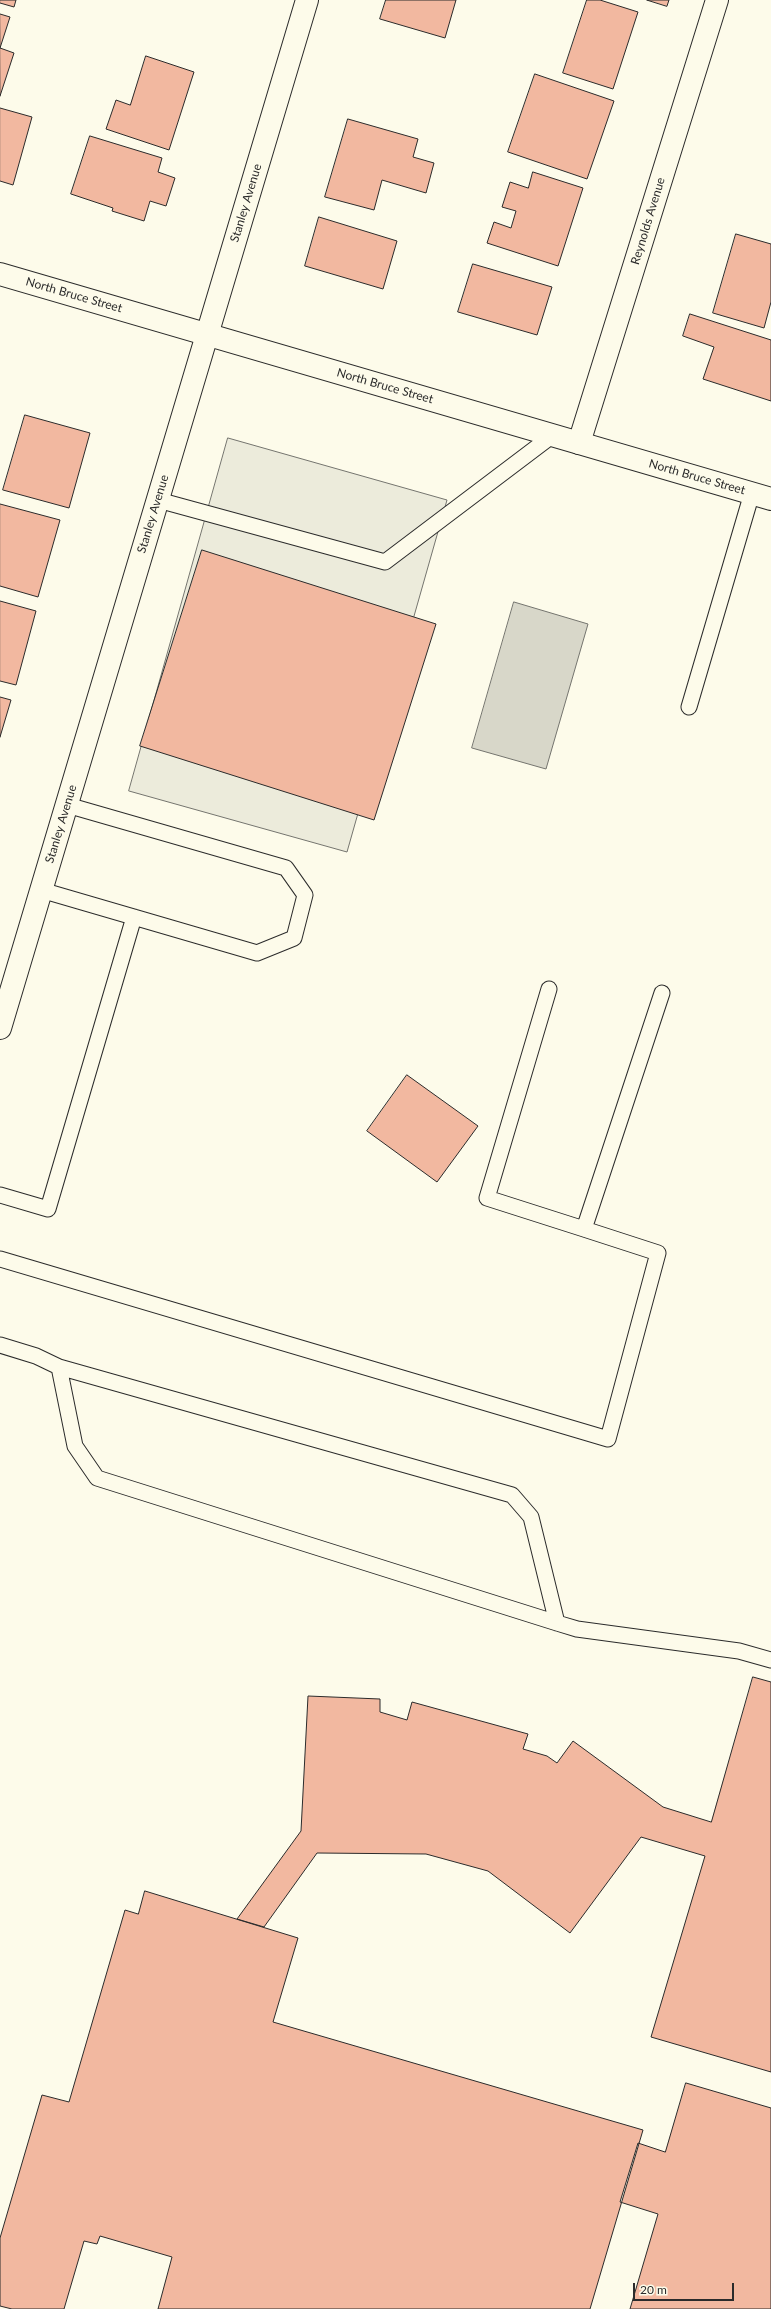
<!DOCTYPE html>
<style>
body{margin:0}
#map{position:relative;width:771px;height:2309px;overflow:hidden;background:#fdfbea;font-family:Lato,sans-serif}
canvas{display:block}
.scale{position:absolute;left:633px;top:2283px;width:101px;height:18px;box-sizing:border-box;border:2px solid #2b2b2b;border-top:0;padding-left:5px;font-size:12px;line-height:14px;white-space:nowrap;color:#2b2b2b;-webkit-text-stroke:3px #fdfbea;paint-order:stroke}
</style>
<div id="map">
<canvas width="771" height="2309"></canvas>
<div class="scale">20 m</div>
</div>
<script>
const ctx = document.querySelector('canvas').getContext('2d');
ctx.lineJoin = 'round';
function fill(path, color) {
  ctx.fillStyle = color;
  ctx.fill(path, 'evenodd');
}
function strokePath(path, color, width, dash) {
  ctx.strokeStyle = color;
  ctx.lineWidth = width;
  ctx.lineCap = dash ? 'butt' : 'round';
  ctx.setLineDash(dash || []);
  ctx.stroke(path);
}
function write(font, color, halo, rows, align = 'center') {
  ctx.font = font + ' Lato,sans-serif';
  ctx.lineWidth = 3;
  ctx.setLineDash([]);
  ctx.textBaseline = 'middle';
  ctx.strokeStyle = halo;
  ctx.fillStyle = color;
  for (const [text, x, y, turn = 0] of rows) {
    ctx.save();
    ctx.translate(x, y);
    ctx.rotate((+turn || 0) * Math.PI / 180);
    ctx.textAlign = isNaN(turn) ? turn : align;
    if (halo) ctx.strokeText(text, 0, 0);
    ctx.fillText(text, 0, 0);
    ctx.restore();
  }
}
const green = new Path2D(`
 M228,438L447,500L347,852L129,791Z`);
const water = new Path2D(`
 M514,602L588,624L546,769L472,748Z`);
const building = new Path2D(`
 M0,0H16L14,7L0,3Z
 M386,0H456L445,38L380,19Z
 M587,0H600L638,12L613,89L563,73Z
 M647,0H669L667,6Z
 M0,14L10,17L0,48Z
 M0,48L14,53L0,96Z
 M146,56L194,72L169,150L106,129L116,100L130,105Z
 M535,74L614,101L587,179L508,152Z
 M0,108L32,117L13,185L0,181Z
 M348,119L418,139L413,157L434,163L426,193L382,180L374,210L325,197Z
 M90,136L162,158L158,172L175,178L166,206L150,201L144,221L112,211L113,208L71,194Z
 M533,172L583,188L558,266L487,243L494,222L511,228L516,211L502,207L510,182L528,188Z
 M319,217L397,241L383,289L305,266Z
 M736,234L771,244V302L764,328L713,313Z
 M473,264L552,287L537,335L458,312Z
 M690,314L771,340V401L703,379L714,347L683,336Z
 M25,415L90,433L69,508L3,490Z
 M0,504L60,520L38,597L0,586Z
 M202,550L436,624L374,820L140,746Z
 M0,601L36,611L16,685L0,681Z
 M0,697L11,700L0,737Z
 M407,1075L478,1126L437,1182L367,1131Z
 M753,1677L771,1682V2072L651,2037L705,1856L641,1837L570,1933L488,1871L426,1854L317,1853L264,1927L237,1919L301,1831L308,1696L380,1699V1712L407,1720L412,1702L528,1734L523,1749L547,1756L557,1763L573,1741L663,1807L711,1822Z
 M145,1891L298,1938L273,2022L643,2130L590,2309H158L172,2257L100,2236L97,2244L84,2241L64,2309H12L0,2306V2238L42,2095L69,2102L125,1910L138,1914Z
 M686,2083L771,2108V2309H630L658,2214L620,2202L638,2143L665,2152Z`);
const lane = new Path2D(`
 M158,500L385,562L553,435
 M689,707L752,493
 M41,890L257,953L294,938L305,895L286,868L67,805
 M549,989L487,1198L584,1229
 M0,1195L48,1209L134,917
 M0,1259L608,1439L658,1253L584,1229L662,993
 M0,1345L36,1356L59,1367
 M557,1623L531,1517L512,1495L59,1367L75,1446L97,1478L557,1623L577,1629L739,1651L771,1660`);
const street = new Path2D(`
 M579,443L717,0
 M0,1028L307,0`);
const secondary = new Path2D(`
 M0,274L771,499`);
const streetNames = [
 ["Stanley Avenue",246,203,-73],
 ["Reynolds Avenue",648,221,-73],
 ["North Bruce Street",74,295,16],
 ["North Bruce Street",385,386,16],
 ["North Bruce Street",697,477,16],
 ["Stanley Avenue",153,514,-73],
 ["Stanley Avenue",61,824,-73]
];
fill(green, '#ecebdb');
strokePath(green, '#74746e', 1);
fill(water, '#d8d7c9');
strokePath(water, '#74746e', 1);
fill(building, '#f2b8a0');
strokePath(building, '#2b2b2b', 1);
strokePath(lane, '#2b2b2b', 17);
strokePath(street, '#2b2b2b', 24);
strokePath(secondary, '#2b2b2b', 24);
strokePath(lane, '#fdfbea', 15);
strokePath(street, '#fdfbea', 22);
strokePath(secondary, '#fdfbea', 22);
write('12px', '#2b2b2b', '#fdfbea', streetNames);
</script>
